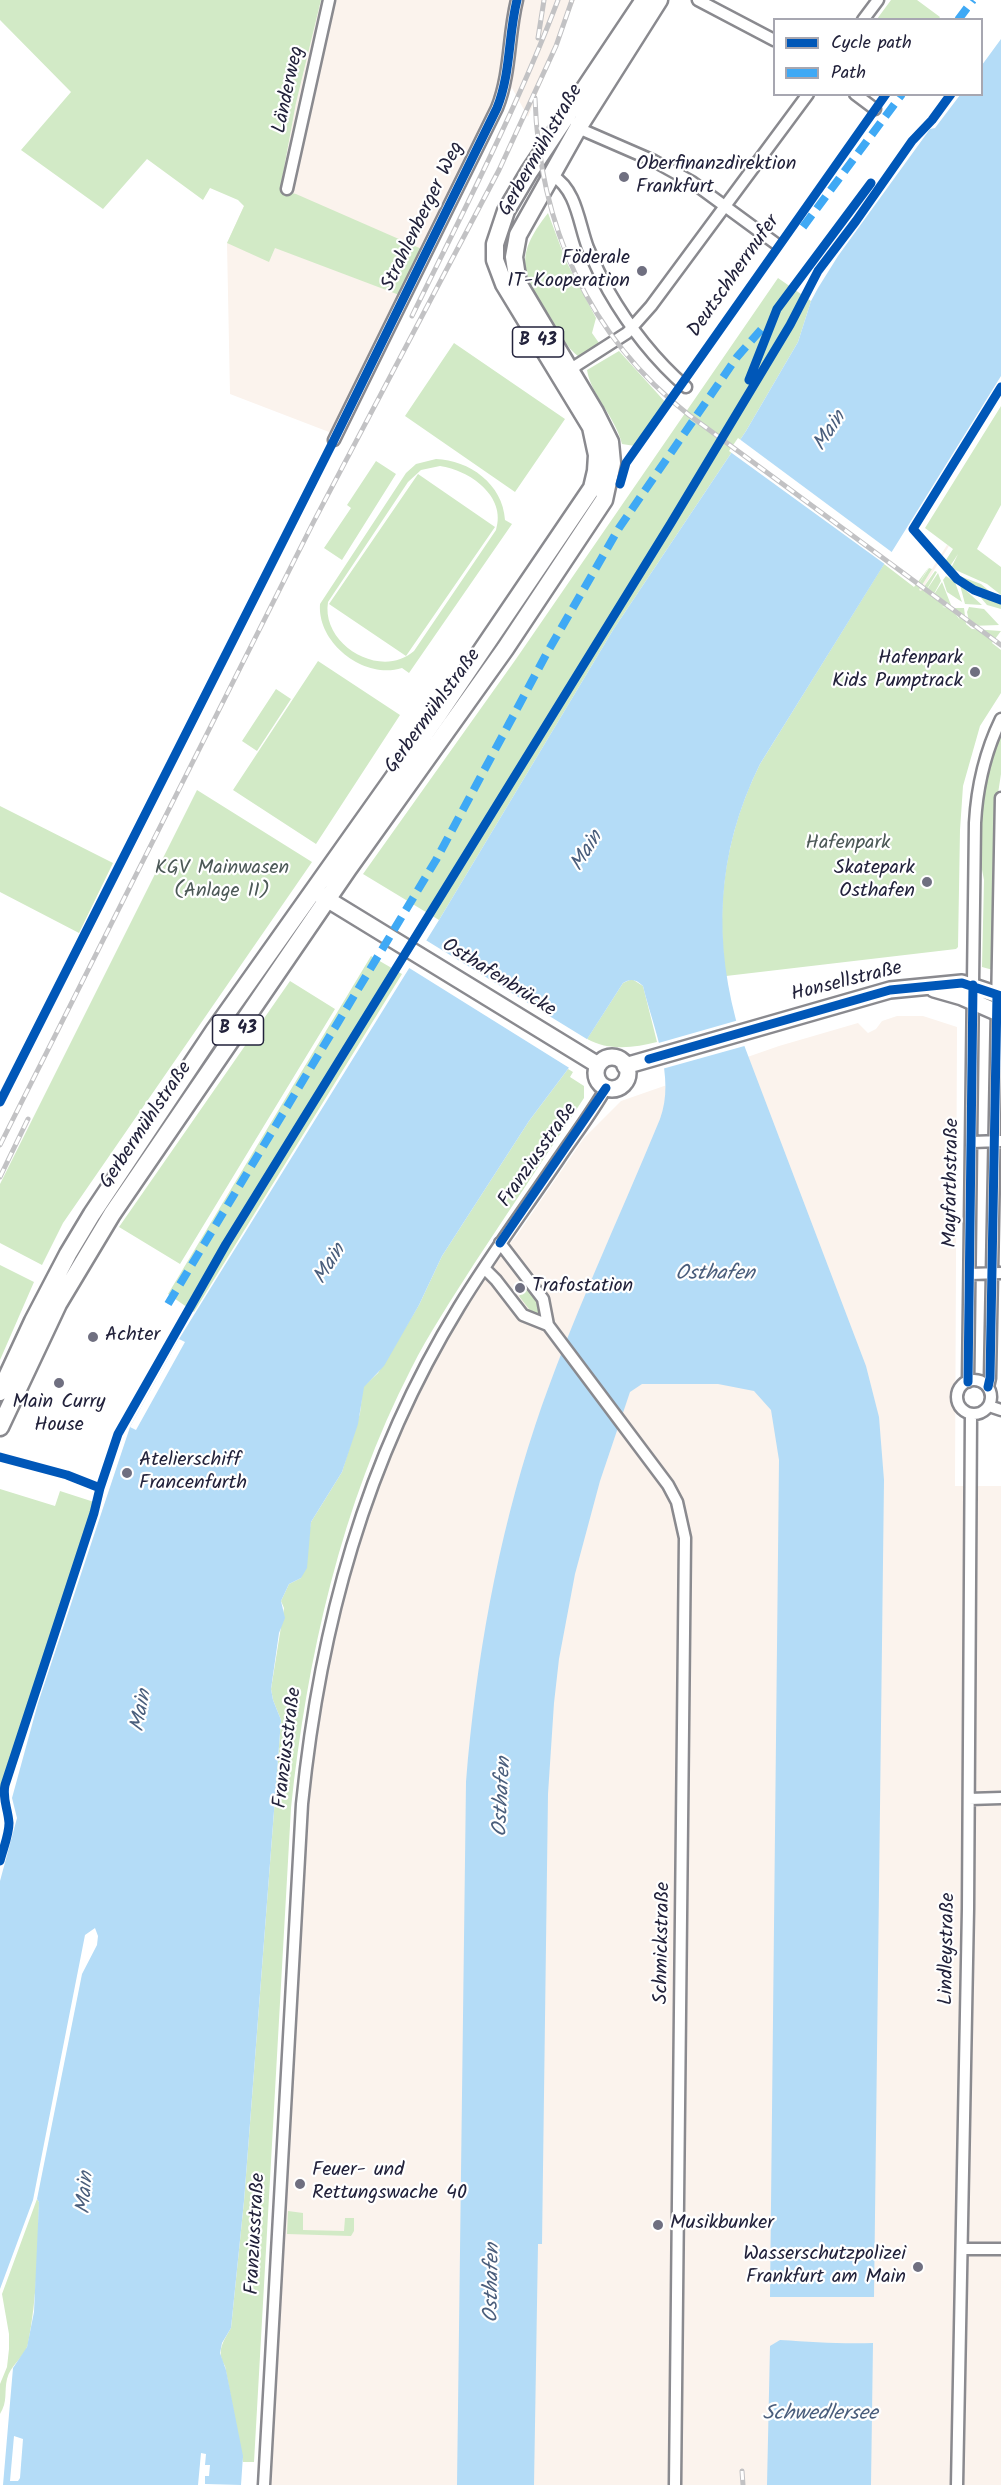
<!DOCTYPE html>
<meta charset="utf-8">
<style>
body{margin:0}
#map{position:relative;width:1001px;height:2485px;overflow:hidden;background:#fff;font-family:Kalam,sans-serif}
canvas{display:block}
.legend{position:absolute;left:773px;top:18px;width:210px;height:78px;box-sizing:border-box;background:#fff;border:2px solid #a7a7b1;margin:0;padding:8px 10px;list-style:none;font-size:18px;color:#22223b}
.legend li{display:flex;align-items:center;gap:12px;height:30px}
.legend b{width:30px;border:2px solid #a7a7b1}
</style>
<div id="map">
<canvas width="1001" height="2485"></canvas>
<ul class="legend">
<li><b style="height:8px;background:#0057b8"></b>Cycle path</li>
<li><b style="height:8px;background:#3fa9f5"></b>Path</li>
</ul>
</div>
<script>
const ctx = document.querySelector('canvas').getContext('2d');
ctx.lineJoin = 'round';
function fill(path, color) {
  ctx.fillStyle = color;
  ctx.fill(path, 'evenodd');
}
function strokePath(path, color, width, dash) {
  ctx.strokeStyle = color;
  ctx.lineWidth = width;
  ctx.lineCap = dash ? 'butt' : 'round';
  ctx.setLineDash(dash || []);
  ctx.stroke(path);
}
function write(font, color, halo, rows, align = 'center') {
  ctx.font = font + ' Kalam,sans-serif';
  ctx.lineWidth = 4.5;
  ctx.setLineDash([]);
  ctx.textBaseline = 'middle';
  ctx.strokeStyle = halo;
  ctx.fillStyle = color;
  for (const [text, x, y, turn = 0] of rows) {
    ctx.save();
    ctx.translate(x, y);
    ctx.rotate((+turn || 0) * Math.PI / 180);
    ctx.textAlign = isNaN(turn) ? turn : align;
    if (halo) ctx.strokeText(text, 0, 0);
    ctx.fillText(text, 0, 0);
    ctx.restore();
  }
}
const built = new Path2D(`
 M321,0H575L528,117L512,88L342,437L230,394L227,243L244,206L275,218L296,103Z
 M947,545L949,546L915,601L913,599Z
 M897,1016H923L957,1027L955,1486H1001V2485H264L295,1931L319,1679L386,1448L484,1268L515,1238L584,1138L621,1101L779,1046L858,1023L868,1033L876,1029L882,1021Z`);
const green = new Path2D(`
 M0,0H321L296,103L280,190L296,194L424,250L402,296L275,248L269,262L227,243L244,206L238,200L210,188L203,200L147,159L103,209L21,150L71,92L0,20Z
 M891,0H917L940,17L938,20L877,19Z
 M548,213L566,261L596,318L592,333L599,343L579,357C566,347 559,332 551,318C523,273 512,259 548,213Z
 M778,278L811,301L798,342L746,431L613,630L439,920L363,874L516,659Z
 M454,343L565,419L515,492L405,416Z
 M619,351L667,404L635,446L622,444C615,416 591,395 587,370Z
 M1001,406V505L977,549L1001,567V595L987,584L951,568L958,554L949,568L944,563L953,549L925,528Z
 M436,459C469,460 503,484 505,520L512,524L409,673L402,668C364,680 317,643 320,604L406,473L416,464ZM440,466C469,470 507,496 496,530L414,651C381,680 321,645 328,602L408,482L421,470Z
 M376,461L396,474L342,560L324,548L351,508L347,505Z
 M418,474L495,527L406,656L329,604Z
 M884,564L914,587L929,567L916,588L929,568L932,569L919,590L921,591L935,571L937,572L924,594L938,573L941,581L931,599L942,582L951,605L942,607L951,608L960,620L954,608H964L966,624L972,629L1001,631L992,643L1001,650V693L980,726L963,786L960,830L958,947L956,949L726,976C715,902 727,830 760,764Z
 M957,575L981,584L994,595L974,587Z
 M946,576L955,582L962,602L947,592L943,580Z
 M960,585L982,605L965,604Z
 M986,597L1001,602V609L987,605L981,598Z
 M969,607L984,609L999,625L970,626L967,612Z
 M318,661L400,715L316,844L233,790Z
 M276,689L291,699L257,751L242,741Z
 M1001,731V774L995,813L993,970L982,967L984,880L980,859L981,808L989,762Z
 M197,790L312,862L63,1223L42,1265L0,1243V1184Z
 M0,806L113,863L79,933L0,892Z
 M371,956L402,974L194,1312L168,1294Z
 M632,979L643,986L657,1042C634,1048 609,1051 587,1039L623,983Z
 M290,981L335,1009L180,1264L119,1227Z
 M568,1069L573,1072L570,1077L584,1086V1098C547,1154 510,1209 474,1264C452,1299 429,1333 411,1369C341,1505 307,1658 291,1808L254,2462H243L225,2366C216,2351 223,2342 231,2328L244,2201L281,1720L273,1700L271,1689L284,1608L281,1601L289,1584L301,1578L311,1522L342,1472L360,1413L363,1387L378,1373L419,1305L442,1256L529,1121Z
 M0,1265L34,1282L0,1360Z
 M529,1288L542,1305L541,1311L537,1314L532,1313L519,1296Z
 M0,1489L55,1506L60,1491L94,1502L0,1792Z
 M37,2199L39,2202C38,2250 37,2297 28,2344C25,2357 10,2365 7,2379C4,2392 8,2401 0,2414V2384L7,2367L9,2349V2334L2,2294Z
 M288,2211L303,2213V2230L344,2231L345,2218H354V2231L351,2236L287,2234Z`);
const water = new Path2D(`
 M1001,39V376L760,764C716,853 712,943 741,1037L866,1366L879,1417L884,1480L874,2297H770L779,1460L771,1410L754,1391L718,1384H642L630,1392L600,1481L575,1574L559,1659L554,1703L548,1794L542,2244H538L534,2485H457L466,1782C476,1661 497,1541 535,1426C570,1322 618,1221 660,1119C676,1077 653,1028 643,986C636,979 631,978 623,983L568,1069L529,1121L442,1256L419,1305L384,1366L364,1387L358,1424L342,1472L311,1522L307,1568L301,1578L289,1584L281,1601L285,1618L279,1633L271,1689L273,1700L281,1720L244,2201L231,2328L222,2343L220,2353L226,2370L243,2456L241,2485L205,2484V2476H209L210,2465H205L206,2454L201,2453L198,2485H3L13,2368L27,2347L34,2312L39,2202L37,2199L82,1974L97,1945L98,1936L95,1928L85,1935L33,2200L0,2289V1881L17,1818L12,1798L38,1703L130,1427L179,1339L439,920L613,630L746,431L798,342L811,301L818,288L838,256L930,129L935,128L960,95L982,94V65ZM14,2436L23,2439L20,2478L18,2481H10Z
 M780,2340C812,2342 840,2344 873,2343L871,2485H767L770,2346Z`);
const pier = new Path2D(`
 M738,438L893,553L886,565L729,451Z
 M424,939L590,1041L571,1069L406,966Z
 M739,1020L748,1045L662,1069L655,1044Z
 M179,1339L185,1342L136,1430L130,1427Z`);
const street = new Path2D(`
 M698,0L774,40
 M863,20L878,0
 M855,94L875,109
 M576,123L578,128L654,161L692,182L775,243
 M553,176C577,190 579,225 588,248C594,262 601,277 608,290C628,325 655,360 686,387
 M287,189L329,0
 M569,374L577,365L627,333L651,306L808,94
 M334,440L497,108C511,73 508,36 517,0
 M972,1142L1001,1141
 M500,1243L543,1299L548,1325L668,1485L677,1502L685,1538L675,2485
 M484,1268L496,1280L523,1315L548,1325
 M970,1274L1001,1273
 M957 1397a17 17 0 1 1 34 0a17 17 0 1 1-34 0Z
 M968,1382L975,823C977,786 985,752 1001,719
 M988,1387L990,1378L1001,798
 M989,1406L1001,1410
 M969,1799L1001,1798
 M963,2249H1001
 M264,2485L302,1804C320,1626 365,1461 459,1307C490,1256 525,1209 558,1160C574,1136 592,1113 606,1088
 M957,2485L968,1909L971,1414`);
const secondary = new Path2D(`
 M317,893L598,1065
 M934,989L962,997L1001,1014
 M596 1073a16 16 0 1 1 32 0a16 16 0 1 1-32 0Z
 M625,1066L890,990L962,983L1001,996`);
const primary = new Path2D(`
 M0,1392L33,1321L68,1254L92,1214L214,1031L438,715L592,488L596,471L597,455L591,427L504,284L495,260V244L506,211L529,172L644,0
 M0,1427L58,1304L112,1214L348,869L505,649L604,500L612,463L610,442L595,412L518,283L514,257L518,235L578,128L659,0`);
const rail = new Path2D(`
 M538,38L544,0
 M535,98C539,225 588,336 689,415L1001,645
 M412,316C463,212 517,108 558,0
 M0,1145L313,523L499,170L556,46L572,0
 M0,1177L28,1119
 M742,2471L743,2485`);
const quiet = new Path2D(`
 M958,20L973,0
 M803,227L902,94
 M168,1304L436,860L548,651L619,528L737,357L766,324`);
const cycleway = new Path2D(`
 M749,380L777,309L871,183
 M1001,387L913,529L957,579L974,590L1001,600
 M620,484L626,463L886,94
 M649,1059L890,990L962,983L1001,996
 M0,1102L334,440L497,108C511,73 508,36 517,0
 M500,1243L606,1088
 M968,1382L973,985
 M988,1387L990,1378L997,995
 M0,1457L67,1475L100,1488
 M0,1861C3,1849 9,1835 9,1823C8,1808 2,1799 5,1785L94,1513L100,1488L118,1434L226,1244L671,523L790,325L818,271L856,221L912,141L932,120L951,94`);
const markers = [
 [624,177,6,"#6f6f80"],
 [642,271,6,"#6f6f80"],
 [975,672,6,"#6f6f80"],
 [927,882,6,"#6f6f80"],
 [520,1288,6,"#6f6f80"],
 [93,1337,6,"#6f6f80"],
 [59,1383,6,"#6f6f80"],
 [127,1473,6,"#6f6f80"],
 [300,2184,6,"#6f6f80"],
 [658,2225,6,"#6f6f80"],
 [918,2267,6,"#6f6f80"]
];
const shields = [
 [538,342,51],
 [238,1030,51]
];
const shieldNames = [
 ["B 43",538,342],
 ["B 43",238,1030]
];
const streetNames = [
 ["Länderweg",290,90,-78],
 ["Gerbermühlstraße",542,151,-60],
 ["Strahlenberger Weg",424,217,-64],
 ["Deutschherrnufer",735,277,-55],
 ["Gerbermühlstraße",434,712,-54],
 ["Osthafenbrücke",498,979,32],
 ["Honsellstraße",847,983,-14],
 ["Gerbermühlstraße",147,1126,-56],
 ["Franziusstraße",539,1156,-55],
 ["Mayfarthstraße",953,1183,-89],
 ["Franziusstraße",289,1748,-83],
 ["Schmickstraße",664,1943,-89],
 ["Lindleystraße",949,1949,-89],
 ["Franziusstraße",257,2234,-87]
];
const poiNames = [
 ["Oberfinanzdirektion",636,166],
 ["Frankfurt",636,189],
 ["Föderale",630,260,"right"],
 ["IT-Kooperation",630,283,"right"],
 ["Hafenpark",963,660,"right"],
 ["Kids Pumptrack",963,683,"right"],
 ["Skatepark",915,870,"right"],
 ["Osthafen",915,893,"right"],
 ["Trafostation",532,1288],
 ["Achter",105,1337],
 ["Main Curry",59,1404,"center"],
 ["House",59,1427,"center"],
 ["Atelierschiff",139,1462],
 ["Francenfurth",139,1485],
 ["Feuer- und",312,2172],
 ["Rettungswache 40",312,2195],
 ["Musikbunker",670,2225],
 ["Wasserschutzpolizei",906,2256,"right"],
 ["Frankfurt am Main",906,2279,"right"]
];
const parkNames = [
 ["Hafenpark",848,845],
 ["KGV Mainwasen",222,870],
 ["(Anlage II)",222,893]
];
const waterNames = [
 ["Main",831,432,-57],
 ["Main",588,852,-58],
 ["Main",331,1265,-58],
 ["Osthafen",715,1275],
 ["Main",143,1711,-80],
 ["Osthafen",504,1797,-87],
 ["Main",87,2193,-86],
 ["Osthafen",494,2283,-89],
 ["Schwedlersee",820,2415]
];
fill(built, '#fbf3ed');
fill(green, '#d2eac6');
fill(water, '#b4dcf7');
fill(pier, '#fff');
strokePath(street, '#8a8a8f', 15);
strokePath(secondary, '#8a8a8f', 20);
strokePath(primary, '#8a8a8f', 21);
strokePath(street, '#fff', 10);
strokePath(secondary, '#fff', 15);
strokePath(primary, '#fff', 16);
strokePath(rail, '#c2c2c4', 5);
strokePath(rail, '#fff', 3, [9]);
strokePath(quiet, '#3fa9f5', 8, [15, 8]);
strokePath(cycleway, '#0057b8', 9);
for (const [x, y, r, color] of markers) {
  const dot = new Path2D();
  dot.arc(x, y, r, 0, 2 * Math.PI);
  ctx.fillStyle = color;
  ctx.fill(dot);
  strokePath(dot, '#fff', 2);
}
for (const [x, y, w] of shields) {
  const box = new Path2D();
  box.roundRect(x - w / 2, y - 15, w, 30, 4.5);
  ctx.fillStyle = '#fff';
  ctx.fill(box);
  strokePath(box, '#22223b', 1.5);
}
write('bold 18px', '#22223b', null, shieldNames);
write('20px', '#22223b', '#fff', streetNames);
write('20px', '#22223b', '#fff', poiNames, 'left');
write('20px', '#4c5957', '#fff', parkNames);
write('italic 21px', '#4a5e7c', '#fff', waterNames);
</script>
